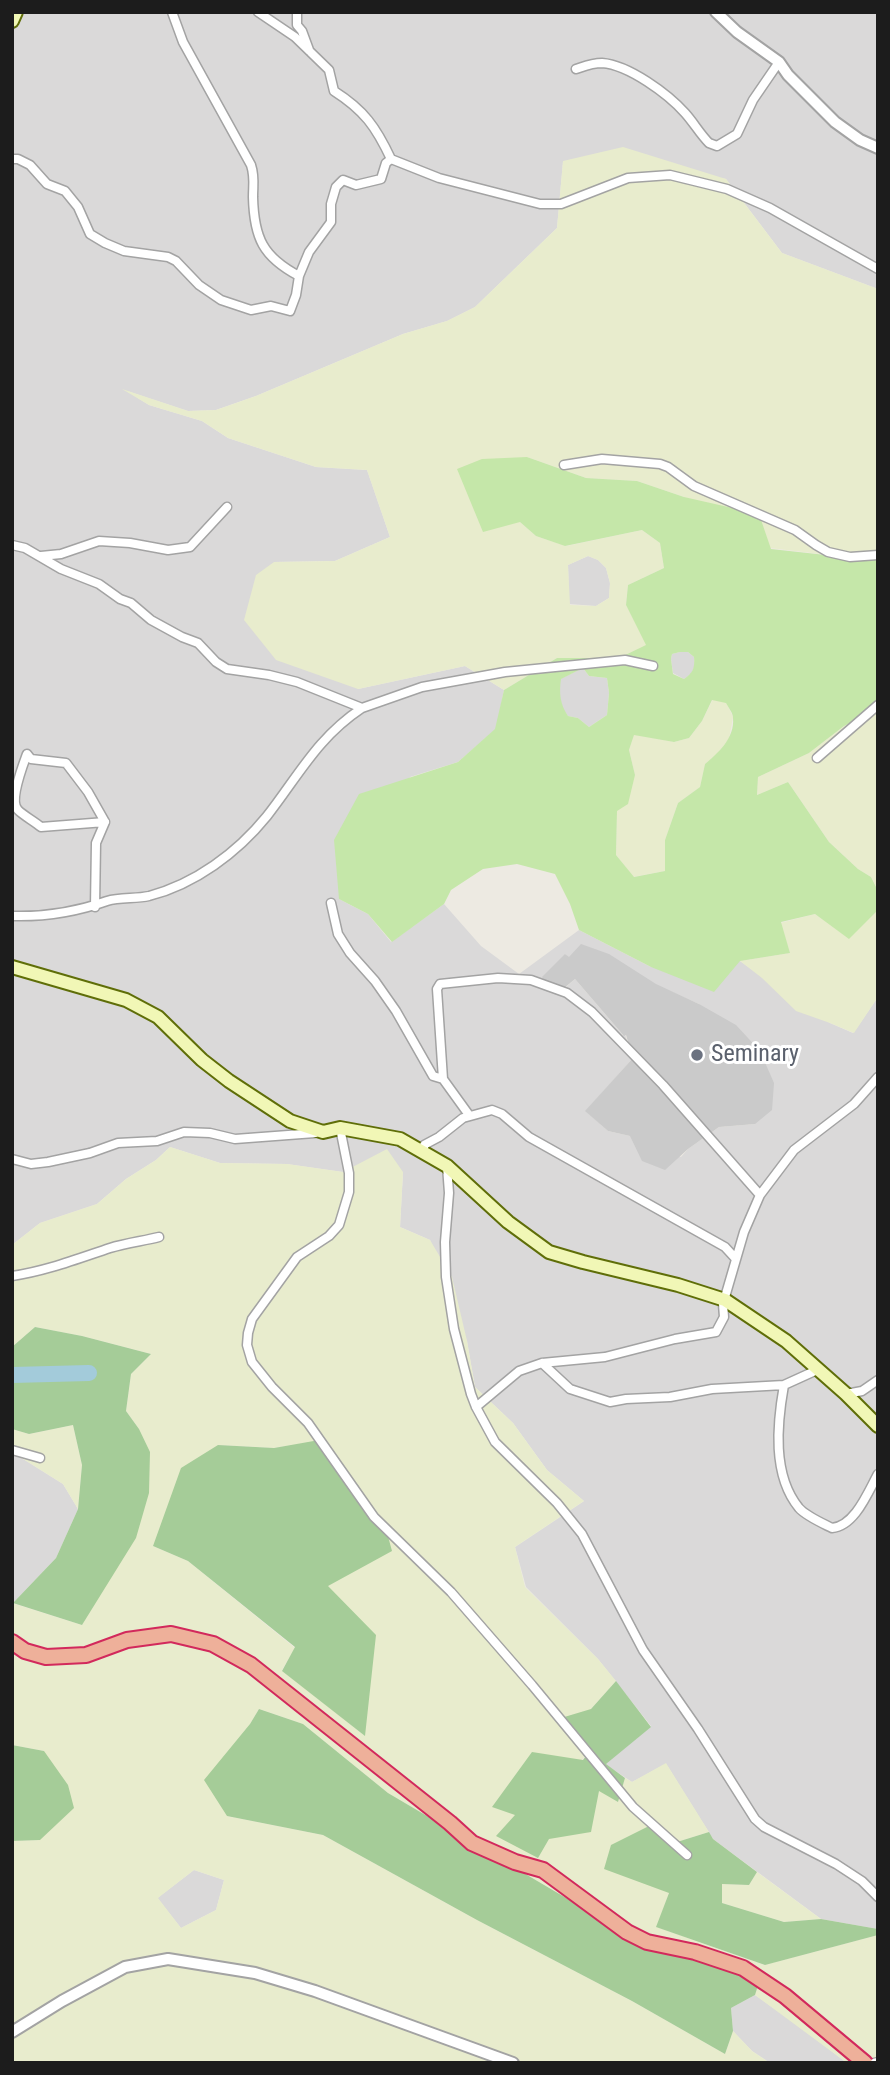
<!DOCTYPE html>
<style>
body{margin:0}
#map{position:relative;width:890px;height:2075px;overflow:hidden;background:#edeae2;font-family:"Roboto Condensed",sans-serif}
canvas{display:block}
.frame{position:absolute;inset:0;border:14px solid #1c1c1c;pointer-events:none}
</style>
<div id="map">
<canvas width="890" height="2075"></canvas>
<div class="frame"></div>
</div>
<script>
const ctx = document.querySelector('canvas').getContext('2d');
ctx.lineJoin = 'round';
function fill(path, color) {
  ctx.fillStyle = color;
  ctx.fill(path, 'evenodd');
}
function strokePath(path, color, width, dash) {
  ctx.strokeStyle = color;
  ctx.lineWidth = width;
  ctx.lineCap = dash ? 'butt' : 'round';
  ctx.setLineDash(dash || []);
  ctx.stroke(path);
}
function write(font, color, halo, rows, align = 'center') {
  ctx.font = font + ' "Roboto Condensed",sans-serif';
  ctx.lineWidth = 6;
  ctx.setLineDash([]);
  ctx.textBaseline = 'middle';
  ctx.strokeStyle = halo;
  ctx.fillStyle = color;
  for (const [text, x, y, turn = 0] of rows) {
    ctx.save();
    ctx.translate(x, y);
    ctx.rotate((+turn || 0) * Math.PI / 180);
    ctx.textAlign = isNaN(turn) ? turn : align;
    if (halo) ctx.strokeText(text, 0, 0);
    ctx.fillText(text, 0, 0);
    ctx.restore();
  }
}
const residential = new Path2D(`
 M12,12H878V289L782,253L726,179L593,155L563,162L557,228L475,307L447,321L403,334L256,396L216,410L188,411L127,391L149,405L202,421L228,438L316,467L367,470L390,537L335,561L274,562L358,689L465,666L504,690L496,729L458,762L410,777L339,899L368,914L391,942L444,904L481,946L519,974L579,930L651,967L740,961L830,1023L853,1033L878,997V1929L821,1919L713,1839L666,1764L632,1782L605,1764L651,1726L598,1659L526,1587L515,1547L584,1501L547,1470L513,1423L475,1387L467,1341L430,1240L400,1227L403,1172H343L287,1164L220,1163L170,1147L156,1160L126,1179L97,1204L40,1223L12,1245ZM565,954L568,958L634,971L656,985L699,1004L755,1124L719,1127L688,1149L681,1157L630,1136L608,1131L586,1111L633,1058L625,1034L623,1035L575,979L565,988Z
 M588,556L598,560L606,568L610,583L609,598L596,606L569,604L568,565Z
 M680,652H688L694,657L695,666L691,674L684,679L673,673L671,659L672,654Z
 M583,668L589,676L607,678L609,693L607,715L589,727L578,718L568,716L562,708L559,693L560,679Z
 M12,1452L63,1484L78,1509L56,1558L13,1603Z
 M194,1870L224,1880L216,1910L181,1928L157,1898Z
 M755,1995L794,2022L847,2063H770L752,2051L733,2031L731,2008Z`);
const religious = new Path2D(`
 M581,944L609,954L656,984L699,1004L736,1025L760,1051L774,1083L772,1110L755,1124L719,1127L688,1149L665,1170L642,1161L630,1136L608,1131L585,1111L633,1058L626,1035L624,1036L575,979L556,995L542,977L565,954L569,957Z`);
const farmland = new Path2D(`
 M623,147L726,179L782,253L878,289V557L853,558L770,548L684,497L637,481L586,478L527,457L520,522L536,536L566,546L642,530L660,543L664,568L628,585L626,605L647,645L619,658H557L504,690L465,666L358,689L276,660L244,620L256,575L274,562L335,561L390,537L367,470L316,467L228,438L202,421L149,405L122,389L188,411L216,410L256,396L403,334L447,321L475,307L557,228L563,161ZM588,556L598,560L606,568L610,583L609,598L596,606L570,605L568,565Z
 M713,699L726,702L733,717L729,739L717,754L705,764L700,787L678,803L665,840V871L633,877L616,855L617,810L635,775L629,750L634,734L674,742L689,738L702,721Z
 M878,708V891L871,877L858,869L829,842L788,782L757,795L758,777L809,753L844,726L876,711Z
 M878,910V997L854,1033L830,1023L796,1011L762,978L740,961L790,953L780,923L815,914L849,938Z
 M170,1147L220,1163L287,1164L343,1172L387,1149L403,1172L400,1227L430,1240L452,1277L467,1341L475,1387L513,1423L547,1470L584,1501L515,1547L525,1587L598,1659L616,1681L591,1709V1749L582,1760L493,1807L515,1814L549,1839L599,1790L618,1802L625,1778L632,1782L666,1763L709,1832L677,1842L669,1893L657,1927L764,1965L878,1935V2063H847L755,1995L760,1979L651,1948L388,1793L303,1724L259,1709L250,1724L227,1816L323,1835L477,1920L632,2001L725,2054L733,2031L752,2051L770,2063H12V1841L40,1840L44,1751L12,1745V1603L82,1625L139,1429L126,1411L131,1374L151,1354L82,1336L35,1327L12,1347V1245L40,1223L97,1204L126,1179L156,1160ZM325,1440L362,1491L386,1529L327,1586L365,1736L282,1670L295,1648L188,1561L153,1546L218,1445L274,1448ZM194,1870L224,1880L216,1910L181,1928L158,1898Z
 M73,1425L82,1465L78,1509L63,1484L12,1452V1429L29,1434Z
 M757,1872L821,1919L784,1922L722,1903V1884L749,1885Z`);
const grass = new Path2D(`
 M527,457L586,478L637,481L684,497L759,514L771,549L853,558L878,557L876,711L844,726L809,753L758,777L757,795L788,782L829,842L858,869L871,877L878,891V910L849,939L815,914L781,922L790,953L740,961L714,992L651,967L579,930L570,904L555,874L517,864L483,869L451,890L444,904L392,942L368,914L339,899L334,840L359,794L458,762L495,729L504,690L557,658H619L646,645L626,605L628,585L664,568L660,543L642,530L565,546L536,536L520,522L483,532L457,469L482,459ZM680,652H688L694,657C695,668 693,673 684,679L673,674L671,659L672,654ZM583,668L589,676L607,678L609,693L607,715L589,727L578,718L568,716C560,704 559,693 561,679ZM712,700L726,703C728,707 733,713 733,718C735,738 718,753 705,764L700,787L678,803L665,840V871L634,877L616,855L617,811L628,804L635,775L629,750L634,735L674,742L689,738L702,721Z`);
const forest = new Path2D(`
 M35,1327L82,1336L151,1354L131,1374L126,1411L139,1429L150,1452L149,1493L136,1538L82,1625L13,1603L56,1558L78,1509L82,1465L73,1425L29,1434L12,1429V1347Z
 M325,1439L362,1491L386,1529L392,1551L328,1586L376,1635L365,1736L282,1671L295,1647L188,1561L153,1546L181,1468L218,1445L274,1448Z
 M616,1681L651,1727L606,1764L625,1778L618,1802L599,1791L591,1832L549,1839L538,1858L496,1836L515,1815L492,1807L532,1752L583,1760L591,1749L561,1718L591,1709Z
 M259,1709L303,1724L388,1793L651,1948L723,1959L760,1979L755,1995L731,2008L733,2031L725,2054L632,2001L477,1920L323,1835L227,1816L204,1780L250,1724Z
 M12,1745L44,1751L68,1785L74,1808L40,1840L12,1841Z
 M655,1823L677,1842L709,1832L713,1839L757,1872L749,1885L722,1884V1903L784,1922L821,1919L878,1929V1935L765,1965L656,1927L669,1893L604,1869L611,1845Z`);
const river = new Path2D(`
 M12,1375L89,1373`);
const minor = new Path2D(`
 M172,12L183,42L251,165C255,177 253,185 253,197C254,238 263,257 299,276
 M297,12V25L302,31L309,50
 M576,69C585,66 592,63 602,63C629,65 668,94 685,113C694,123 700,134 709,143L717,146L737,134L753,100L779,62
 M12,159H18L30,165L47,184L65,191L78,207L90,234L105,243L124,251L168,257L176,261L199,285L221,300L251,310L271,306L290,311L296,295L299,276L309,252L331,222V204L336,187L343,180L356,185L381,179L386,163L391,159C376,127 364,110 334,91L329,70L295,37L258,12
 M391,159L439,178L540,204H561L628,178L670,175L727,189L770,208L878,269
 M564,465L602,459L660,464L668,467L694,486L795,530L816,545L828,552L850,557L878,555
 M12,545L25,548L61,569L99,584L120,599L131,603L151,620L182,637L198,643L216,662L227,669L269,675L297,682L362,708C317,738 299,775 267,816C237,853 195,884 149,896C136,899 120,897 107,901C76,912 45,917 12,916
 M41,556L61,554L99,541L130,543L168,550L190,547L227,507
 M362,708L422,687L505,672L625,660L653,666
 M27,754L31,759L66,763L88,792L105,822L41,827C34,821 24,816 18,810C9,801 23,765 27,754Z
 M817,758L878,705
 M331,903L338,934L350,953L375,981L396,1011L433,1076L443,1079L469,1115
 M95,907L96,843L105,822
 M443,1079L437,989L440,984L498,978L531,980L567,993L592,1012L663,1085L760,1195
 M340,1128L349,1173V1192L339,1225L329,1236L297,1257L252,1319L248,1333L247,1345L252,1362L272,1387L308,1423L374,1517L451,1592L532,1685L633,1807L687,1855
 M424,1153V1145L439,1137L463,1118L492,1110L502,1114L529,1137L725,1247L736,1259
 M12,1159L31,1164L48,1162L90,1153L118,1143L157,1141L184,1132L210,1133L235,1139L315,1133
 M447,1166L449,1193L445,1242L446,1277L454,1329L471,1394L476,1407L495,1442L557,1503L582,1534L643,1650L698,1729L755,1819L764,1827L836,1864L862,1881L878,1897
 M12,1276C46,1271 77,1259 110,1248C126,1243 143,1241 159,1237
 M542,1363L570,1389L610,1402L626,1399L670,1397L712,1389L784,1385L817,1370
 M784,1385C777,1424 772,1475 799,1508C806,1516 822,1523 832,1528C855,1526 868,1492 878,1474
 M846,1394L862,1391L878,1380
 M476,1407L519,1371L542,1363L605,1357L675,1339L716,1332L724,1317L723,1304L744,1232L760,1195L794,1150L854,1104L878,1077
 M12,1450L40,1458
 M874,2063L878,2062`);
const tertiary = new Path2D(`
 M716,12L737,32L779,62L788,75L835,122L860,140L878,148
 M12,2032L62,2001L125,1967L168,1959L255,1973L315,1991L513,2063`);
const secondary = new Path2D(`
 M12,21L16,12
 M12,967L126,1000L158,1017L202,1060L229,1081L290,1121L323,1132L340,1128L400,1139L447,1166L508,1222L549,1252L583,1262L678,1285L725,1300L786,1341L846,1394L878,1426`);
const trunk = new Path2D(`
 M12,1642L25,1651L46,1657L86,1655L127,1640L171,1634L213,1644L251,1665L450,1823L472,1843L515,1862L543,1870L627,1932L647,1942L695,1952L743,1968L785,1996L865,2063`);
const markers = [
 [697,1055,7,"#6b7280"]
];
const worshipNames = [
 ["Seminary",711,1055]
];
fill(residential, '#dad9d9');
fill(religious, '#cacaca');
fill(farmland, '#e8eccd');
fill(grass, '#c5e7a9');
fill(forest, '#a5cc98');
strokePath(river, '#a3cbda', 16);
strokePath(minor, '#a3a3a3', 11);
strokePath(tertiary, '#a3a3a3', 14);
strokePath(secondary, '#5f6e08', 16);
strokePath(trunk, '#d2295c', 18);
strokePath(minor, '#fff', 8);
strokePath(tertiary, '#fff', 10);
strokePath(secondary, '#f1f7b6', 12);
strokePath(trunk, '#eeb09a', 14);
for (const [x, y, r, color] of markers) {
  const dot = new Path2D();
  dot.arc(x, y, r, 0, 2 * Math.PI);
  ctx.fillStyle = color;
  ctx.fill(dot);
  strokePath(dot, '#fff', 2.5);
}
write('24px', '#5b616d', '#fff', worshipNames, 'left');
</script>
